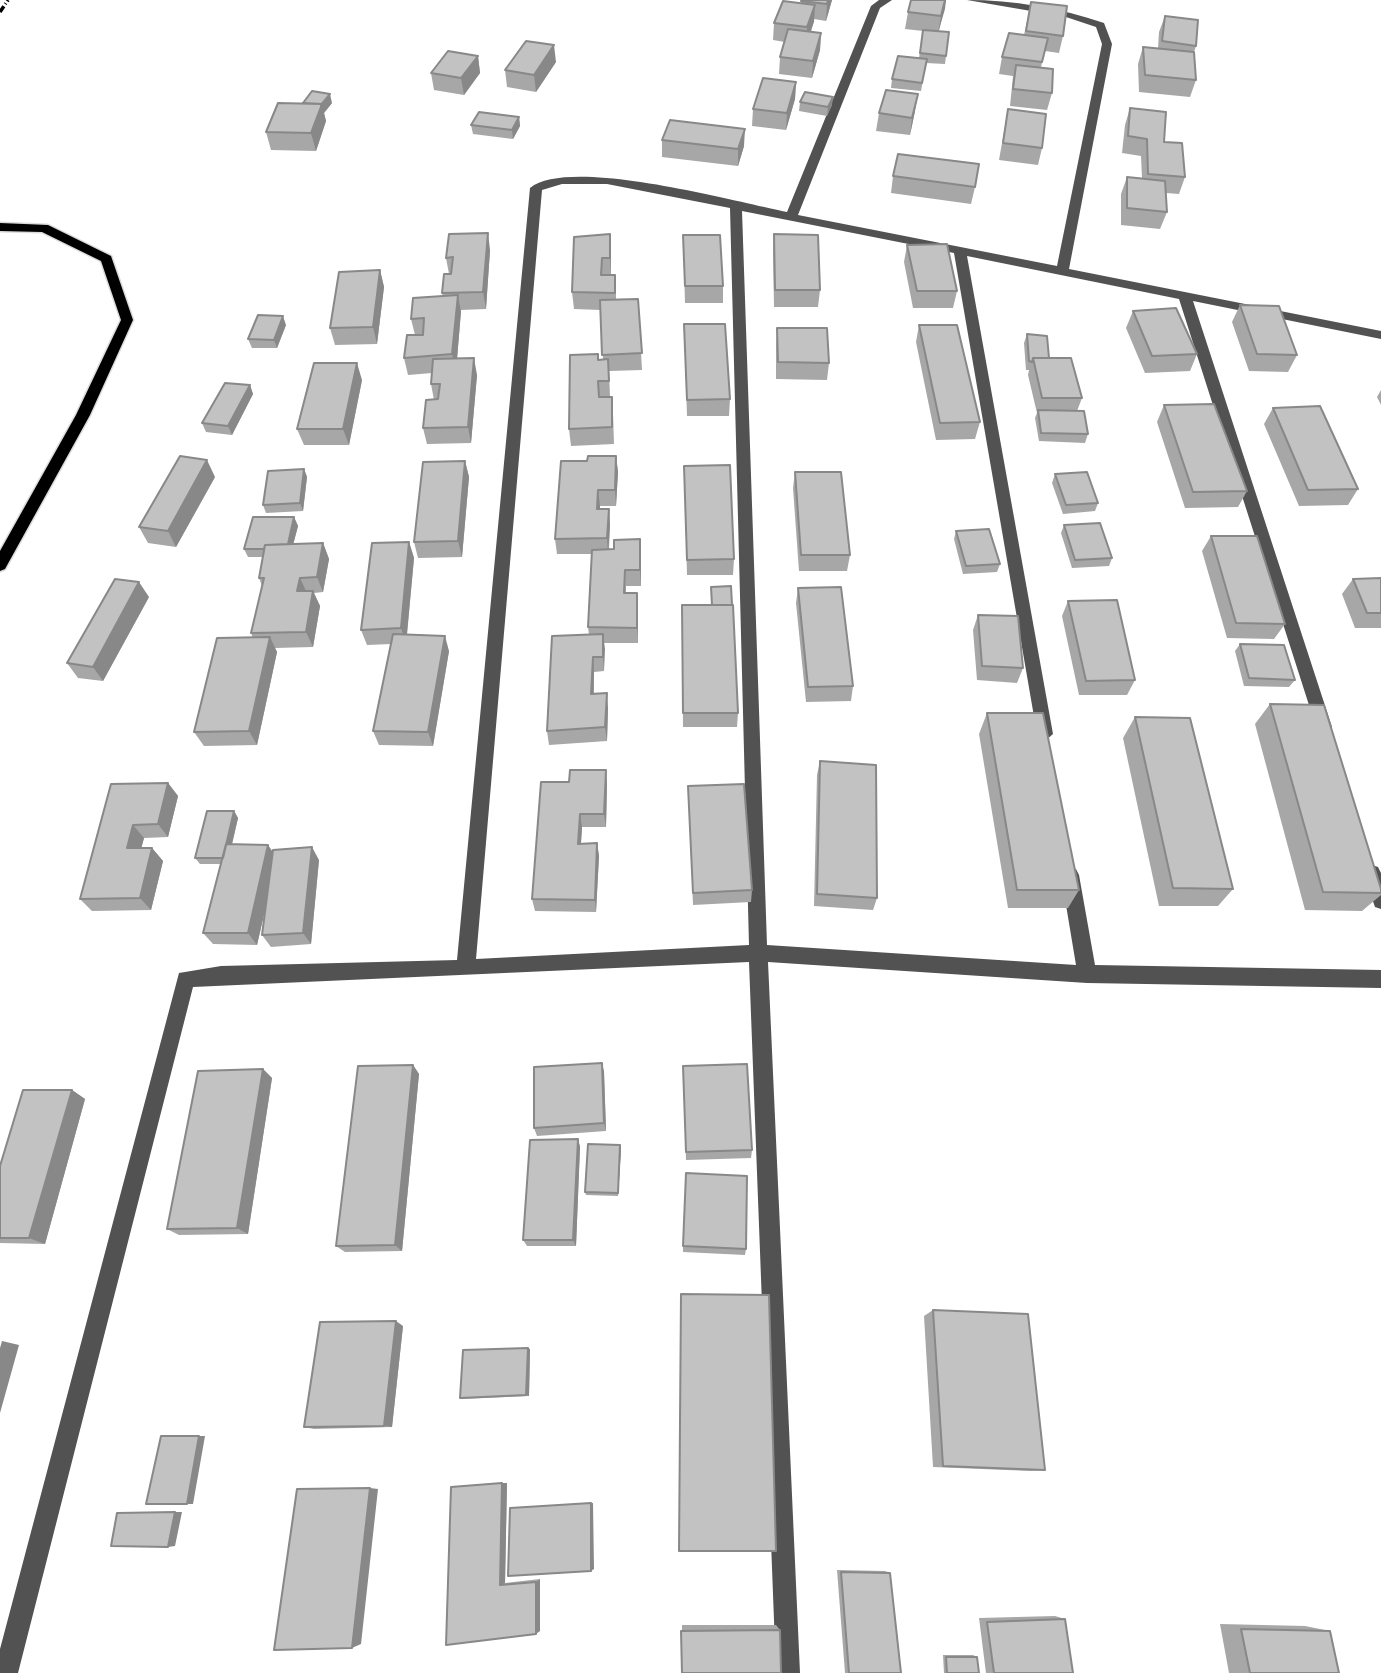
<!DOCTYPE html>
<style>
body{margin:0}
canvas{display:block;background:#fff}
</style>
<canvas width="1381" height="1673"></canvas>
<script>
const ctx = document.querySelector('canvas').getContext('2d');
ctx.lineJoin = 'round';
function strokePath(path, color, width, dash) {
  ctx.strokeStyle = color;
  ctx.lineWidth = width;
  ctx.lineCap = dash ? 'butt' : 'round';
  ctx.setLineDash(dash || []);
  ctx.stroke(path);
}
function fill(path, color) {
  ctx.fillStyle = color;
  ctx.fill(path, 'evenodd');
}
const minor = new Path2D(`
 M879,0H892L880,8L798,215L1057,266L1102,44L1096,27L1066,17L967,0C1013,0 1060,8 1104,23L1112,44L1069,269L1381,331V339L1193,301L1332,727L1324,734L1316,727L1179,299L967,256L1053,734L1045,741L1037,734L954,253L742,211L767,945L1076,965L1061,875L1064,869L1070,867L1076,869L1079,875L1095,965L1381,970V988L1087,983L768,962L800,1673H776L749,962L193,987L18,1673H0V1649L179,973L221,966L457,960L530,188C570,156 735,202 787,212L871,6ZM562,184H607L730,208L749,945L476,959L542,190Z
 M1372,865L1378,867L1381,873V909L1375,907L1363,873L1366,867Z`);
const major = new Path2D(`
 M0,223L48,225L111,256L133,320L90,415L5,569L0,571V551L76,415L121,320L101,261L42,232L0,231Z`);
const rail = new Path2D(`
 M0,12L8,0`);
const wall = new Path2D(`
 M802,0H832L826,21L814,19L811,32L821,33L820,50L812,78L779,74L780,57L785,42L773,40L774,23L801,4Z
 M911,0H946L939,31L946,56L945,64L926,63L921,91L891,88L892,79L919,58L923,31L905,29L908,12Z
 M1031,2L1063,36L1059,53L1045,51L1041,67L1052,93L1047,110L1010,106L1013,76L999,74L1002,57L1024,35Z
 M1165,16L1196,46L1194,52L1196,80L1190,97L1139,92L1138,64L1143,47L1158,49L1159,32Z
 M478,56L480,73L464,95L434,90L431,73Z
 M556,62L536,92L507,87L505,70Z
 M796,82L795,99L786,130L752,126L753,109Z
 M800,102L832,105L827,116L799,111Z
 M332,103L324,113L326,121L316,151L271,150L266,132Z
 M1130,108L1164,142L1185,177L1179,194L1166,193L1167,212L1160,229L1121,225V194L1127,177L1142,178L1141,156L1122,153L1125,125Z
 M1008,109L1042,148L1038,165L999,160Z
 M915,111L910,135L876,131L879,113Z
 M519,117L520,126L513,139L473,134L471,125Z
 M662,140L744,146L738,166L662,157Z
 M893,176L975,187L971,204L891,193Z
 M774,234L820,290L818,307H774L773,251Z
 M683,235L723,286V303H685Z
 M574,237L611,251V275L616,292V300L638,299L642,370L609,371L610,397H612L613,413L614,444L571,446L569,429L598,360L603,359L601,310L574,309L572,292Z
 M907,245L957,291L953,308H913L904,262Z
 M490,250L486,309L461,310L457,359L477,375L471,443L427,444L423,428L434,400L431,384L432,373L408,375L404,358L415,335L411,319L443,296L442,293L449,274L446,258Z
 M380,270L384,287L377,344L335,345L330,328Z
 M1240,305L1297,355L1288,372L1249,371L1232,322Z
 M1133,311L1197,354L1190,371L1145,373L1126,328Z
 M684,324L730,399L729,416H687Z
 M286,325L277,348H252L248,339Z
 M919,325L980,422L975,439L936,440L916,342Z
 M777,328L829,363L827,380L776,379V345Z
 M1027,334L1049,358L1082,398L1077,411L1088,434L1085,443L1039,441L1035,418L1037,413L1028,375L1029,370H1026L1024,343Z
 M362,380L349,445H304L297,429Z
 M250,385L253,394L232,435L206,432L202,423Z
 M1381,390V405L1377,397Z
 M1164,405L1247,491L1238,507L1185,508L1157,422Z
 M1273,408L1358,489L1348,505L1299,506L1264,424Z
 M616,456L618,472L616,506H600V509H609L610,525L609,549L641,555V586H626V593H637L638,643H604V671L594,672V694L608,708L607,741L549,745L547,731L589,635L588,627L592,554H557L555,539L587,461Z
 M465,461L469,477L462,557L418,558L414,542Z
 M684,466L734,559L733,575H687Z
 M304,469L307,477L303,511L266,513L263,505Z
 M795,472L850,555L847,571H799L793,488Z
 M1055,474L1098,503L1095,511L1063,514L1052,483Z
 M215,477L176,547L148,543L139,527Z
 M294,517L298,526L293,544L323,543L329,559L323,592L314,593L320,606L313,647L275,648L277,652L257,745L204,746L194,732L253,638L251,633L262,586L259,578L263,557H248L244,549Z
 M1064,525L1112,558L1109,566L1072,568L1061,533Z
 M956,531L1000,564L997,572L963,574L954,539Z
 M1211,536L1285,624L1274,639L1227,638L1202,551Z
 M409,542L414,558L407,635L449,651L433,746L379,745L373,731L391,644L367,645L361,630Z
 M1381,578V628H1355L1342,594L1353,579Z
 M798,588L853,686L851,701L806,702L796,603Z
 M149,597L103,681L78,678L67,663Z
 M1068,601L1135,680L1127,695H1079L1062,616Z
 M682,605H732L738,713L737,727H683Z
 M978,615L1023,668L1017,683L977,680L973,630Z
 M1240,644L1295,680L1289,687L1244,686L1235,651Z
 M1270,704L1381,889V895L1362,911L1305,910L1255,724Z
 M987,713L1079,890L1068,908H1008L979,734Z
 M1135,717L1233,889L1218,906H1159L1123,738Z
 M820,761L877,898L873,910L814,906L817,775Z
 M606,770L607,784L606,827H582L581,844L597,843L599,856L596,912L535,911L532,899L569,782Z
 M168,783L178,796L168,837L144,838L141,848H152L163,861L151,910L92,911L80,899L111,784Z
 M688,786L752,890L751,902L693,905Z
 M234,811L238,818L232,845L319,860L311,944L271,947L262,935L266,906L257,945L213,944L203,933L221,864H200L195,858Z
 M602,1063L604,1072L606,1131L537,1136L534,1128Z
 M413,1065L419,1074L402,1251L345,1252L336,1246Z
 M683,1066L752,1150L751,1158L686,1160Z
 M263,1069L272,1078L248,1234L179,1235L167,1229Z
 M72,1090L85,1099L45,1244L0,1243V1166Z
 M578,1139L580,1147L576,1246H527L523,1240Z
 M620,1145L621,1149L618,1196L586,1195L585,1192Z
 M683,1246L746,1249L745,1255L683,1252Z
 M933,1310L1045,1470L1031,1471L933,1467L924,1316Z
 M403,1326L392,1427L314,1429L304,1427Z
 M530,1349L529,1396L463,1399L460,1398Z
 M507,1483L505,1583L540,1579V1631L446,1645Z
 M837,1570L885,1571L890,1573L901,1673H845Z
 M1055,1616L1065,1619L1073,1673H986L979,1618Z
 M1220,1624L1305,1626L1330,1631L1339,1673H1229Z
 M682,1625H776L780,1630L682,1673Z
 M943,1655H973L977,1657L979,1673H944Z`);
const shadedWall = new Path2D(`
 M828,0H832L826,21L827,4Z
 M945,0H946L945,9L938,33L941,16Z
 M815,5L814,22L806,44L807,27Z
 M821,33L820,50L812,78L813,61Z
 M554,45L556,62L536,92L534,75Z
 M478,56L480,73L464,95L461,78Z
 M796,82L795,99L786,130L787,113Z
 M330,94L332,103L324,113L326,121L316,151L311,133L320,107Z
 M918,94L915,111L910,135L912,118Z
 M833,97L832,105L827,116L828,107Z
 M519,117L520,126L513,139L512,130Z
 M745,129L744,146L738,166V149Z
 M488,233L490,250L486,309L483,292Z
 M610,234L611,251V275L610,258Z
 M380,270L384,287L377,344L373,327Z
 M458,295L461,312L456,371L452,354Z
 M283,316L286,325L277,348L274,340Z
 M474,358L477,375L471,443L468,427Z
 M357,363L362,380L349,445L343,429Z
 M250,385L253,394L232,435L228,426Z
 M616,456L618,472L616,506L615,490Z
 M207,460L215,477L176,547L168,531Z
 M465,461L469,477L462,557L458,541Z
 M304,469L307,477L303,511L300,503Z
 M598,490L600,506L599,525L597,509Z
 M609,509L610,525L608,554L607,538Z
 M294,517L298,526L290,557L287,549Z
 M640,539L641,555V586L640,570Z
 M409,542L414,558L406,643L401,628Z
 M323,543L329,559L323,592L317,577Z
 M300,578L307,593L297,591Z
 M139,582L149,597L103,681L93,667Z
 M313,591L320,606L313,647L306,632Z
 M637,593L638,608V643L637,628Z
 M603,634L605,649L604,671L603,657Z
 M445,636L449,651L433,746L428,732Z
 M270,637L277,652L257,745L249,731Z
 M593,657L594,672L593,708L591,694Z
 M607,693L608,708L607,741L605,727Z
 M606,770L607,784L606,827L604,814Z
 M168,783L178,796L168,837L158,824Z
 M234,811L238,818L227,864L223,858Z
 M580,814L582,827L580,856L578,844Z
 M133,825L144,838L138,861L127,848Z
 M597,843L599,856L596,912L595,900Z
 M268,845L277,858L257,945L248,933Z
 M312,847L319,860L311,944L303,933Z
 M152,848L163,861L151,910L140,898Z
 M602,1063L604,1072L606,1131L604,1123Z
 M413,1065L419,1074L402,1251L395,1245Z
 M263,1069L272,1078L248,1234L237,1228Z
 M72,1090L85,1099L45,1244L29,1238Z
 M578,1139L580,1147L576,1246L573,1240Z
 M620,1145L621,1149L618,1196V1193Z
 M396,1321L403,1326L392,1427L384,1426Z
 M2,1341L19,1345L0,1413V1348Z
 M528,1348L530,1349L529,1396L526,1395Z
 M199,1436H205L193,1504H187Z
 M502,1483H507L505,1583L500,1585Z
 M370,1488L378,1489L361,1644L352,1648Z
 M591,1503H593L594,1569L591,1571Z
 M175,1512H182L175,1546L168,1547Z
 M540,1579V1631L536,1634V1582Z`);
const building = new Path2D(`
 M802,0H828L827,4L801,1Z
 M911,0H945L941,16L908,12Z
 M783,1L815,5L807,27L774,23Z
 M1031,2L1067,6L1063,36L1026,31Z
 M1165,16L1198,20L1196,46L1162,41Z
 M788,29L821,33L813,61L780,57Z
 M923,30L949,32L946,56L920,53Z
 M1009,33L1048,38L1042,62L1002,57Z
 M526,41L554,45L534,75L505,70Z
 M1143,47L1194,52L1196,80L1145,75Z
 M448,51L478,56L461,78L431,73Z
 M898,56L927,59L922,83L892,79Z
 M1016,65L1053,69L1052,93L1013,89Z
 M763,78L796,82L787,113L753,109Z
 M886,90L918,94L912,118L879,113Z
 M312,91L330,94L321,105L322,104L303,103Z
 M805,92L833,97L828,107L800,102Z
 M278,103L322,104L311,133L266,132Z
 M1130,108L1166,112L1164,142L1182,143L1185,177L1148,174L1147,139L1128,136Z
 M1008,109L1046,114L1042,148L1003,143Z
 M479,112L519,117L512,130L471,125Z
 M670,120L745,129L738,149L662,140Z
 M898,154L979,164L975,187L893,176Z
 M1127,177L1165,181L1167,212L1127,208Z
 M488,233L483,292L442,293L444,274H451L453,257L446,258L449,234Z
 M610,234V258H602L601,275H615V293L572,292L574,237Z
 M774,234L818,235L820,290H775Z
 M683,235H720L723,286H685Z
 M947,244L957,291H917L907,245Z
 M380,270L373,327L330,328L339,272Z
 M458,295L452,354L404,358L407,335H423L424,318L411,319L413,298Z
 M638,299L642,353L602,355L600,300Z
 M1240,305L1279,306L1297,355L1257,354Z
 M1176,308L1197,354L1152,356L1133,311Z
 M258,315L283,316L274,340L248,339Z
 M684,324H725L730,399L687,400Z
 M919,325H957L980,422L940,423Z
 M777,328H827L829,363L778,362Z
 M1027,334L1047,336L1049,358H1033L1032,362L1029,361Z
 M598,354V360L608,359L609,381H598L599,397H612V427L569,429L570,355Z
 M474,358L468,427L423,428L426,400L438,399L440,384H431L433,359Z
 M1033,358H1071L1082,398H1042Z
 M314,363H357L343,429H297Z
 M225,383L250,385L228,426L202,423Z
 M1214,404L1247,491L1193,492L1164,405Z
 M1320,406L1358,489L1308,490L1273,408Z
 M1038,410L1084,411L1088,434L1041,433Z
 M180,456L207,460L168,531L139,527Z
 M588,456H616L615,490H598L597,509H609L607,538L555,539L561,461H587Z
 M465,461L458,541L414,542L423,462Z
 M730,465L734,559L687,560L684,466Z
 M304,469L300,503L263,505L268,471Z
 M795,472H841L850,555H801Z
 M1087,472L1098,503L1066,505L1055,474Z
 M253,517H294L288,544L265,545L264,549H244Z
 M1100,523L1112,558L1075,560L1064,525Z
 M989,529L1000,564L966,566L956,531Z
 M1211,536H1257L1285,624L1236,623Z
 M640,539V570H625L624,593H637V628L588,627L592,550L614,549V540Z
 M409,542L401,628L361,630L372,543Z
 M323,543L317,577L300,578L297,591H313L306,632L251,633L264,578H259L265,545Z
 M1381,578V613H1367L1353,579Z
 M115,579L139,582L93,667L67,663Z
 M731,586L732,605H712L711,587Z
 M841,587L853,686L808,687L798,588Z
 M1117,600L1135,680L1086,681L1068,601Z
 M682,605H733L738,713H683Z
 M978,615L1018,616L1023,668L982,666Z
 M393,634L445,636L428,732L373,731Z
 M603,634V657H593L591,694L607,693L605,727L547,731L552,636Z
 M270,637L249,731L194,732L217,638Z
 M1240,644L1284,645L1295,680L1249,678Z
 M1270,704L1324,705L1381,889V893L1323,892Z
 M987,713H1043L1079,890H1017Z
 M1135,717L1190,718L1233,889L1173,888Z
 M820,761L876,765L877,898L817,894Z
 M570,770H606L604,814H580L578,844L597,843L595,900L532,899L541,782H569Z
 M168,783L158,824L133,825L127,848H152L140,898L80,899L111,784Z
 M744,784L752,890L693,893L688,786Z
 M207,811H234L223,858H195Z
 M226,844L268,845L248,933H203Z
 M312,847L303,933L262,935L273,850Z
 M602,1063L604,1123L534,1128V1067Z
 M747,1064L752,1150L686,1152L683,1066Z
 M413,1065L395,1245L336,1246L358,1066Z
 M263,1069L237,1228L167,1229L198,1071Z
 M23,1090H72L29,1238H0V1166Z
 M578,1139L573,1240H523L530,1140Z
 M588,1144L620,1145L618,1193L585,1192Z
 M686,1173L747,1176L746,1249L683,1246Z
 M681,1294L769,1295L776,1551H679Z
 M933,1310L1028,1314L1045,1470L943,1466Z
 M396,1321L384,1426L304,1427L320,1322Z
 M528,1348L526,1395L460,1398L463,1350Z
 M161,1436H199L187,1504H146Z
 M502,1483L500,1585L536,1582V1634L446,1645L451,1487Z
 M370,1488L352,1648L274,1650L297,1489Z
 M591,1503V1571L508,1576L510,1508Z
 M175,1512L168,1547L111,1546L117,1513Z
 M841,1572L890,1573L901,1673H849Z
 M1065,1619L1073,1673H994L987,1622Z
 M1241,1629L1330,1631L1339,1673H1250Z
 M780,1630L781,1673H682L681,1631Z
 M946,1657H977L979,1673H947Z`);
strokePath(major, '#dbdbdb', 3);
fill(minor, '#525252');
fill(major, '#000');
strokePath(rail, '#000', 3.5, [7, 2.5, 1, 2.5]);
fill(wall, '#a7a7a7');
fill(shadedWall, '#888');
fill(building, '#c2c2c2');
strokePath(building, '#888', 2);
</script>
